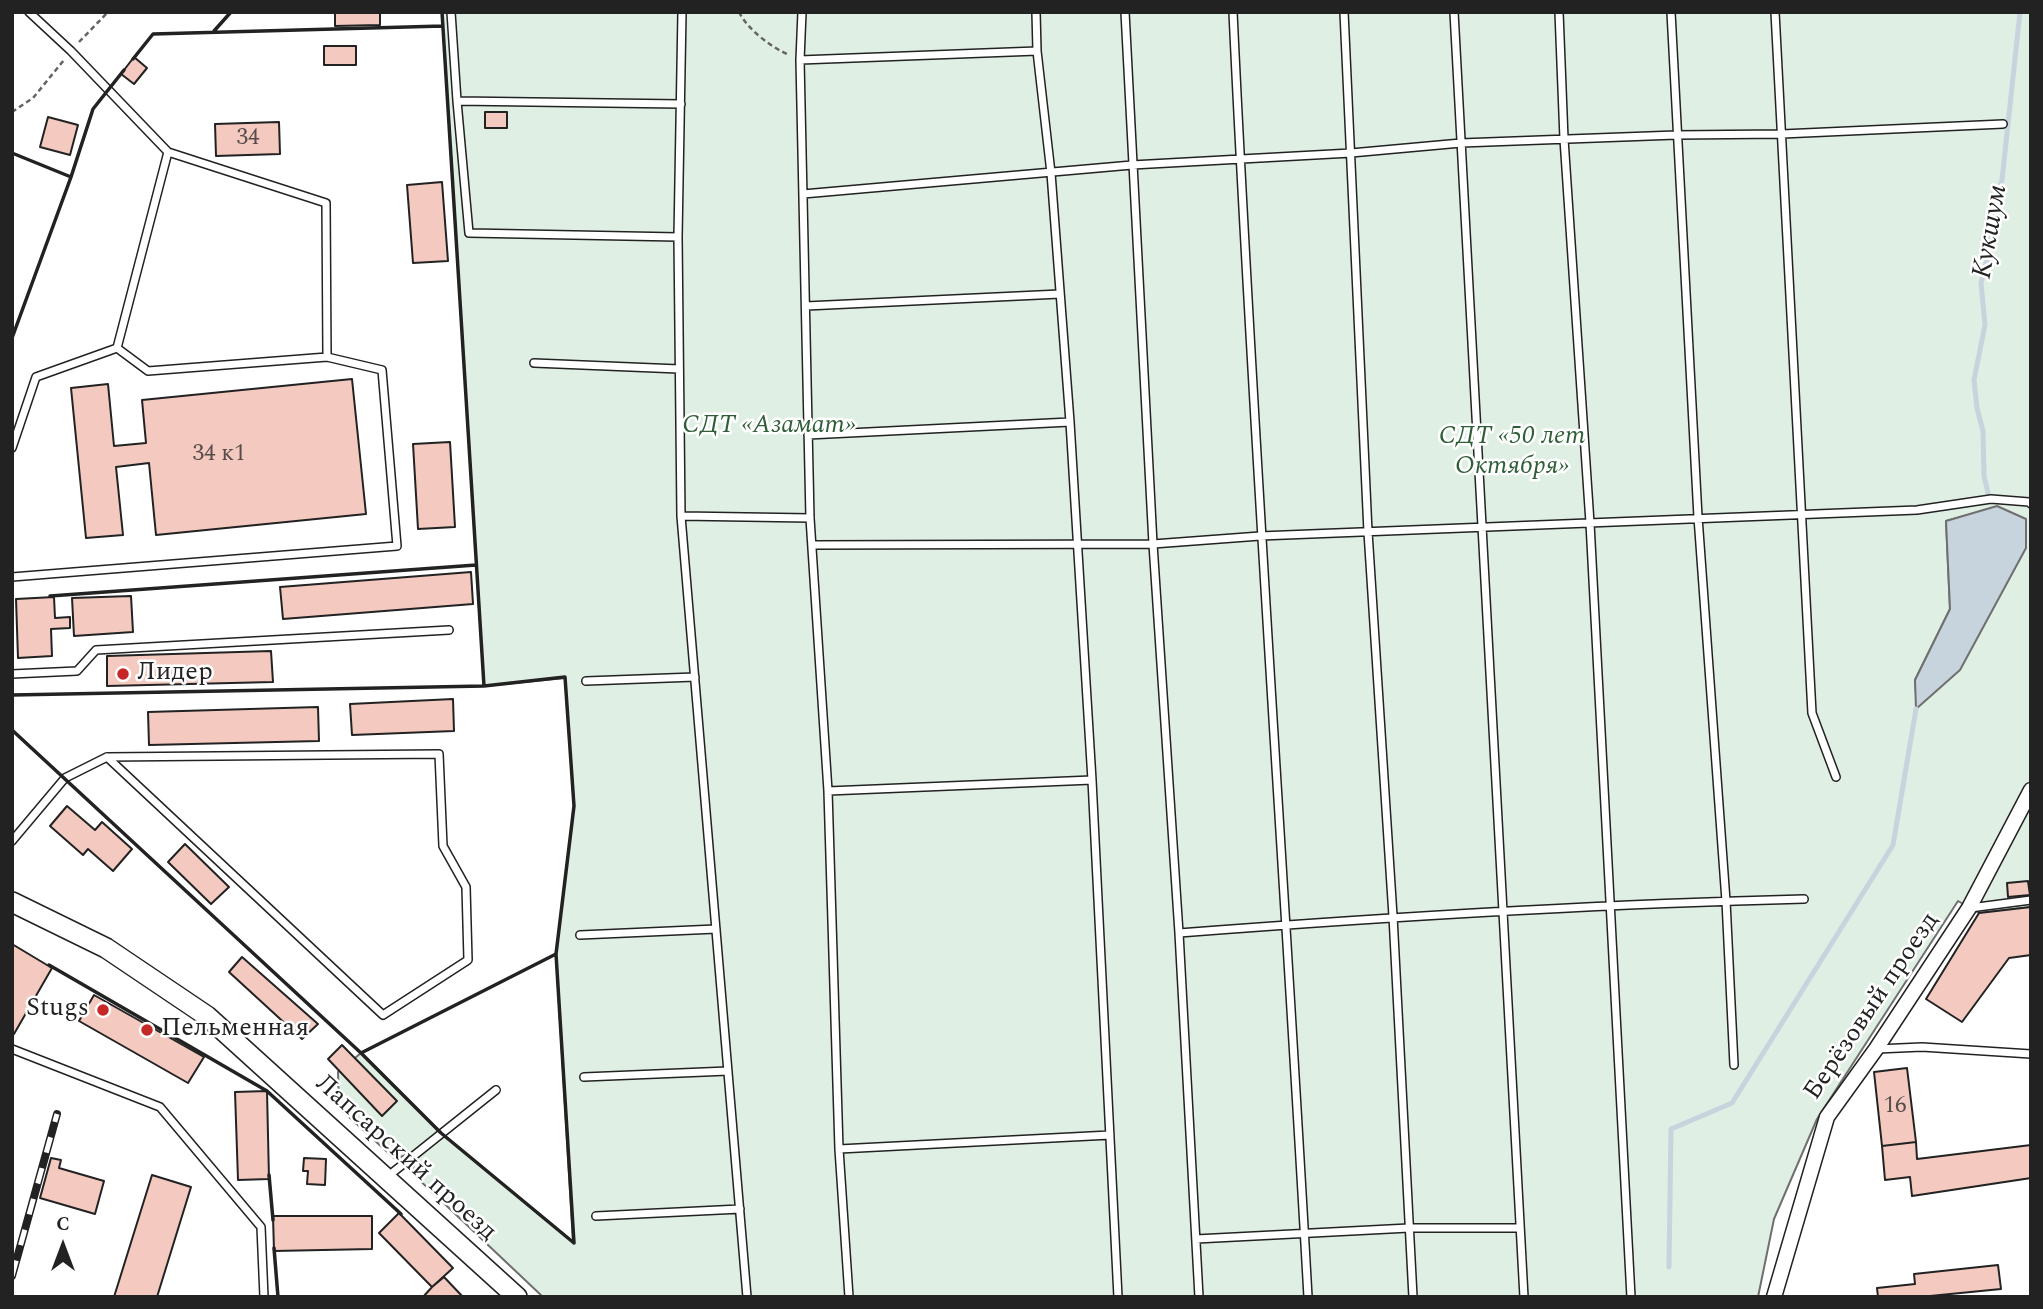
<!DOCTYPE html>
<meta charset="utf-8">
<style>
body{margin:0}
#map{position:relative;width:2043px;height:1309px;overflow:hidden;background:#fff;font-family:Spectral,serif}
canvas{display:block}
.frame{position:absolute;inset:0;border:14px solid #222;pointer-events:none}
.north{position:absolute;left:28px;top:1211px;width:70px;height:70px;-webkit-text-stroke:5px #fff;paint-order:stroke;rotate:0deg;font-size:19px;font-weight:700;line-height:28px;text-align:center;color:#222}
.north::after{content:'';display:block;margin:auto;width:24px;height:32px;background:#222;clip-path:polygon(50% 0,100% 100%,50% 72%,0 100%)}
</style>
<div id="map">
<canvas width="2043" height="1309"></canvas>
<div class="frame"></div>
<div class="north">С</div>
</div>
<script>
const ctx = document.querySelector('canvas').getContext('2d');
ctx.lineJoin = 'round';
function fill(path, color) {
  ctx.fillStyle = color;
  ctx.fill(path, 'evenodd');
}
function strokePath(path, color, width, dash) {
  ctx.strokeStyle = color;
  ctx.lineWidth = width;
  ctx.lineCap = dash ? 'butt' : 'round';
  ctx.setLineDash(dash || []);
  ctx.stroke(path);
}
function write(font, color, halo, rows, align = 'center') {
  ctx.font = font + ' Spectral,serif';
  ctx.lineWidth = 5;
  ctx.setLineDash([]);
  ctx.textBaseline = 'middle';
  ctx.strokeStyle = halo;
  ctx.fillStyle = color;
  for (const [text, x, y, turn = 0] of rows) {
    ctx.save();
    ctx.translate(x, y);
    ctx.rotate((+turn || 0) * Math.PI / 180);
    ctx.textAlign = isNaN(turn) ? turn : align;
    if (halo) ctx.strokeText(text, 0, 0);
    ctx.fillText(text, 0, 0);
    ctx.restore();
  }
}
const green = new Path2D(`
 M442,12H2031V907L1979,913L1958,901L1817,1119L1774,1219L1758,1297H543L414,1175V1152L395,1159L339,1108L338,1072L361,1053L441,1133L573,1242L556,954L574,806L565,678L484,686ZM1997,507L1917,708L1915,680L1950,609L1946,521Z`);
const water = new Path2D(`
 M1997,506L2026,519V548L1960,670L1916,709L1915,680L1950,609L1946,521Z`);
const stream = new Path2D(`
 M1988,493L1984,476L1983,431L1977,408L1974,380L1985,325L1981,283L1988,255L1992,209L2002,180L2020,12
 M1669,1267L1671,1129L1732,1103L1893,845L1916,709`);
const building = new Path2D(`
 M335,12H380V25L335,26Z
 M324,46H356V65H324Z
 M134,57L147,68L134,84L121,74Z
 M485,112H507V128H485Z
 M48,117L78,125L70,155L40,147Z
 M279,122L280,154L216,156L215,124Z
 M442,182L448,261L413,263L407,185Z
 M352,379L366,514L156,535L149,463L116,467L123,535L86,538L71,388L108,384L114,446L146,443L142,400Z
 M450,442L455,527L418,529L413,444Z
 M471,572L473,604L283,619L280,587Z
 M131,596L133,632L74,636L72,598Z
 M54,597L55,618L70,617V628L51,629L52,656L18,658L16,599Z
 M271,651L273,682L107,686V656Z
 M453,699L454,731L352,735L350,704Z
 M318,707L319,741L149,745L148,712Z
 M67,806L95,830L102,822L132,849L113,871L88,849L83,855L50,826Z
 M185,844L229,887L211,904L168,862Z
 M2028,881L2030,895L2008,897L2007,883Z
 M2031,907V955L2009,958L1962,1022L1926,999L1979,913Z
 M12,944L52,968L14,1034L12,1033Z
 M242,957L318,1024L302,1039L229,972Z
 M94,995L204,1057L188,1083L79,1021Z
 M342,1045L397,1101L382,1116L328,1059Z
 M1907,1068L1916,1142L1882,1146L1874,1072Z
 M267,1091L269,1179L238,1180L235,1092Z
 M1916,1142L1917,1159L2031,1145V1178L1912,1196L1910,1177L1885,1180L1882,1146Z
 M51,1158L61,1160L59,1168L104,1181L95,1214L40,1198Z
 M304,1158L326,1159L325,1185L307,1184L308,1171H303Z
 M152,1175L191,1187L157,1297H114Z
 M399,1213L453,1268L432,1287L379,1233Z
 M273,1216H372V1249L274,1251Z
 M1998,1265L2001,1289L1920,1297H1878L1877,1288L1915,1284L1914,1274Z
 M444,1277L463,1297H423L432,1287Z`);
const path = new Path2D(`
 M739,12C748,30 771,47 789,55
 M79,42L108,12
 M12,112L33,98L64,60`);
const service = new Path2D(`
 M451,12L457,101
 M682,12L678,237L681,516L747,1297
 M802,12L800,60L810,518L828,791L839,1149L849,1297
 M1036,12L1037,51L1051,173L1070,422L1092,780L1118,1297
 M1125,12L1153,544L1179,933L1199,1297
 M1233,12C1253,441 1284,868 1308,1297
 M1344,12L1368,532L1393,916L1413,1297
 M1454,12L1524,1297
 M1559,12L1564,139L1590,523L1631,1297
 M1671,12L1698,517L1726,901L1734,1065
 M1775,12L1812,713L1836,777
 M800,60L1037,51
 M803,194L1132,165L1351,153L1461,143L1676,135L1782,134L2003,124
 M678,237L469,233L457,101L681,104
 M806,306L1060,294
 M117,348L148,371L327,357L326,203L168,152
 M534,363L679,369
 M808,435L1070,422
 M12,448L36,377L117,348L168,152L71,51L29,12
 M681,516L810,518
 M813,545L1153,544L1260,536L1917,510L1991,499L2029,502L2031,504
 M12,577L397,546L382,370L327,357
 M12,674L77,671L96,650L449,630
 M586,681L695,677
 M828,791L1092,780
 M12,841L65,778L107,757L439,754L443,846L466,887L468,960L383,1015L107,757
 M1970,908L2031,900
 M1179,933C1387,917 1595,904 1804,899
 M580,935L716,929
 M12,1049L160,1107L261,1227L264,1297
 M1877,1049L1922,1047L2031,1054
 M584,1077L728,1071
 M839,1149L1110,1135
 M387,1177L496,1090
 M596,1216L740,1209
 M1196,1239L1409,1228H1520`);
const minor = new Path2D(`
 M1774,1297L1827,1117L1876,1049L1969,908L2031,790`);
const tertiary = new Path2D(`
 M12,902L106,948L207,1016L517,1297`);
const rail = new Path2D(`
 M12,1276L57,1114`);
const wall = new Path2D(`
 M442,12L484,686
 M214,31L231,12
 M133,59L153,34L443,26
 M12,153L71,177
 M12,338L71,177L93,109L124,70
 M50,596L476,565
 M12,695L484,686L565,677L574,806L556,954L574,1243
 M12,730L361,1053L441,1133L574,1243
 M49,965L267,1091L401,1214
 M361,1053L556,954
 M269,1175L273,1220
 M274,1248L278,1297`);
const markers = [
 [123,674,7,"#c62828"],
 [103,1010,7,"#c62828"],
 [147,1030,7,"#c62828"]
];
const numberNames = [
 ["34",248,139],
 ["34 к1",219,455],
 ["16",1895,1107]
];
const parkNames = [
 ["СДТ «Азамат»",769,427],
 ["СДТ «50 лет",1512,438],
 ["Октября»",1512,468]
];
const poiNames = [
 ["Лидер",137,674],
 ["Stugs",89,1010,"right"],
 ["Пельменная",161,1030]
];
const streetNames = [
 ["Берёзовый проезд",1873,1007,-56],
 ["Лапсарский проезд",405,1159,42]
];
const waterNames = [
 ["Кукшум",1992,232,-80]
];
fill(green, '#e0efe3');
strokePath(green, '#6f6f6f', 2);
fill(water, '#c7d3dd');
strokePath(water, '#6f6f6f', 2);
strokePath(stream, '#c7d3dd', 5);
fill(building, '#f3c9c0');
strokePath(building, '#222', 2);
strokePath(service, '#222', 10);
strokePath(minor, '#222', 17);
strokePath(tertiary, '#222', 22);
strokePath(path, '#646464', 2.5, [5, 3.5]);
strokePath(service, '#fff', 7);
strokePath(minor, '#fff', 14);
strokePath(tertiary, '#fff', 19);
strokePath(rail, '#222', 8);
strokePath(rail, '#fff', 5, [16]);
strokePath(wall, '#222', 3.5);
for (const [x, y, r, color] of markers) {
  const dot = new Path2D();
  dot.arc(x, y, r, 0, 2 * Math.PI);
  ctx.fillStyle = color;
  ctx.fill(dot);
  strokePath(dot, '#fff', 2.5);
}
write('23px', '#564c4a', null, numberNames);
write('italic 26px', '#2f5e38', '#fff', parkNames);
write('26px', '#222', '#fff', poiNames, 'left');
write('26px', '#222', '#fff', streetNames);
write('italic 28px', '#222', '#fff', waterNames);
</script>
